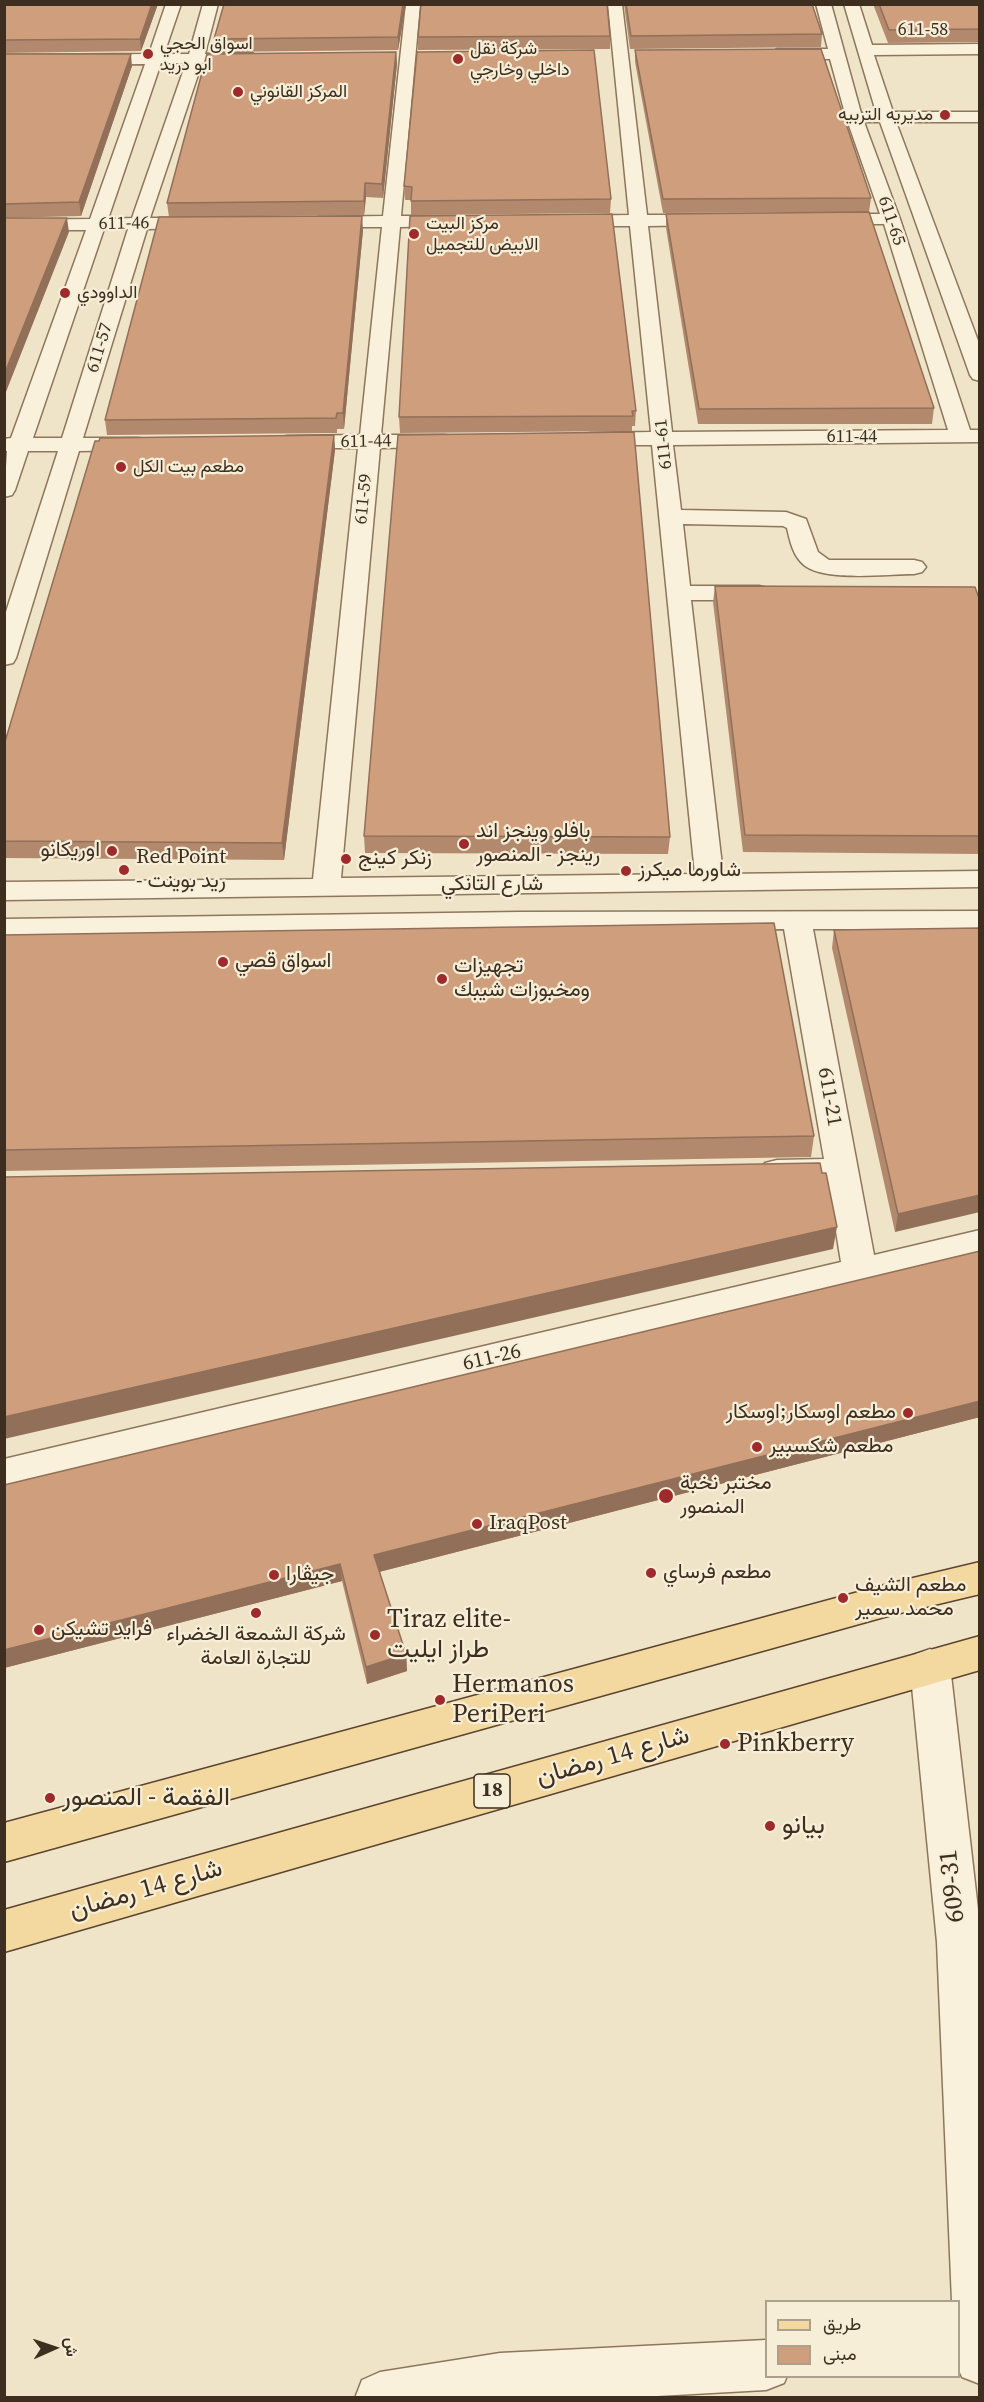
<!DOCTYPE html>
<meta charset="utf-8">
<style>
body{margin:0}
#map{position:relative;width:984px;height:2402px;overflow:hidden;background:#f0e4c8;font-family:"Source Serif 4",Vazirmatn,serif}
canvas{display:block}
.frame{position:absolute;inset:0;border:6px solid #3d2e20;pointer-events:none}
.legend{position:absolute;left:765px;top:2300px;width:195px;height:78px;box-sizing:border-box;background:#f7eed8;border:2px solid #ada18e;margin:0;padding:8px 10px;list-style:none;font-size:18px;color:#3d2e20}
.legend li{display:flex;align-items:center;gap:12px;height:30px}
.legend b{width:30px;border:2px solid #ada18e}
.north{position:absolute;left:24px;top:2318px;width:60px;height:60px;-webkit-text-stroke:4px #f7eed8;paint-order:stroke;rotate:87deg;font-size:16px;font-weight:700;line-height:24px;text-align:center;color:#3d2e20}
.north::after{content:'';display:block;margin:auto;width:21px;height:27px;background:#3d2e20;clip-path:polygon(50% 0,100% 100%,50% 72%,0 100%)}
</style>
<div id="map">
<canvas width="984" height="2402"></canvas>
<div class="frame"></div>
<ul class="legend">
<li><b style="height:8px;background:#f3d9a0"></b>طريق</li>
<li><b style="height:16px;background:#cf9f7d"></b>مبنى</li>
</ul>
<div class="north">ش</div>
</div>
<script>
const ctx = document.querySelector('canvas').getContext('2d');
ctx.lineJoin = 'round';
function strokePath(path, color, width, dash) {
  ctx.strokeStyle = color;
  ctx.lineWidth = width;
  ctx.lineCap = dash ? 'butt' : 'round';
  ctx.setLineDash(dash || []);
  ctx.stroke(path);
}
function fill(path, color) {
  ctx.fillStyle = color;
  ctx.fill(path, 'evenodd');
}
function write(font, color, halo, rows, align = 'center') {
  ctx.font = font + ' "Source Serif 4",Vazirmatn,serif';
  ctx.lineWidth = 4.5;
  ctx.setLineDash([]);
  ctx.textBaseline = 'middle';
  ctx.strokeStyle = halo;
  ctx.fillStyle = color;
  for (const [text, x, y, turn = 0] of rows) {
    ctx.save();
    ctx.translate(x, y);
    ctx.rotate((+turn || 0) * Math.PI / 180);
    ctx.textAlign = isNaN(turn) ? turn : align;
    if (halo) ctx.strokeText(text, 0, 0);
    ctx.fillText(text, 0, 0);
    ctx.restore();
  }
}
const minor = new Path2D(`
 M166,4H181L164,54H189L203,4H218L205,54L252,53L260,58L252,63H202L150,218H201L210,223L201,228L147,229L83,438H138L146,439L149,444L146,449L138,450L79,451L16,658L13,663L4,665V618L58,451H28L15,490L12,495L4,497L7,451H4V439L11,438L86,230H4V220L90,219L145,64L4,65V55L149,54ZM161,63H186L132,218L108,219ZM104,229H128L62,438H33Z
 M406,4H420L401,216H456L465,221L456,226L400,227L381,435H444L452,436L455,441L452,446L444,447L380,448L341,878L695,874L652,445H591L583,444L580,439L583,434L591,433L651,432L630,226H567L558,221L567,216L629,215L608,4H622L647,215H711L720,220L711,225L648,226L672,432L948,430L884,224H825L816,219L825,214H880L846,117L830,59H777L769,54L777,49H828L816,4H831L861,113L876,112L844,4H859L872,45L980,44V54L874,55L893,112H980V122H896L980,346V381L973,379L970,375L880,122H864L900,219L970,430H980V442L673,445L681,510L786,512L806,519L818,552L829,560H914L922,562L926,567L922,572L914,574C887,574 825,582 804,565C793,556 790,541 787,528L783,526L683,524L690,586H759L767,588L771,593L767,598L759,600H691L723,874L980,871V887L4,900V882L313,879L358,448H288L280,447L277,442L280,437L288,436L360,435L382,227H318L309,222L318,217L383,216Z
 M980,911V929H813L874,1255L980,1230V1254L4,1489V1459L841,1262L828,1182H777L765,1179L761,1171L765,1163L777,1160L824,1159L784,929L4,937V919L520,912Z
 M930,1649L944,1654L950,1666L980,1927V2384L962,2377L958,2368V2302H952L937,1942L910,1666L916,1654Z
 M766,2340V2376H787L784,2383L766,2390L621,2398H355L362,2380L380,2372L500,2353Z`);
const major = new Path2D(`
 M980,1562V1594L888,1616L4,1862V1823L888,1584Z
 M980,1636V1670L4,1952V1910Z`);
const wall = new Path2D(`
 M4,4H158L141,51L4,53Z
 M224,4H406L398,50L215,52L214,39Z
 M624,4H812L822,34L821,47L630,49Z
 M873,4H980V42L888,43Z
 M610,36V49L418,50V37Z
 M635,50L871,198L869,212L663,213L635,62Z
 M396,52L397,64L383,198L366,197L364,215L169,217L167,203Z
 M4,54L132,66L81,216L4,218Z
 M404,186L611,199L610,213L411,215V200H405Z
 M666,214L934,408L932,424H698L666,228Z
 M363,230L344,429H337V433L107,435L105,420Z
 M636,411L635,426H632V431L400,433L399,417Z
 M334,435L335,450L284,860L4,858V745Z
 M715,586L980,601V854L743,852L713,602Z
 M364,836L670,837L668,854L365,853Z
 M980,928L895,1232L832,948L834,930Z
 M4,935L814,1136L811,1157L4,1171Z
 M980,1251V1417L379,1572L406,1654L407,1671L367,1684L342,1581L4,1668Z`);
const shadedWall = new Path2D(`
 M152,4H158L141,51L140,39Z
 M403,4H406L398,50V37Z
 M396,52L397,64L383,198L382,184Z
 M131,54L132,66L81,216L79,202Z
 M365,183L366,197L364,215V201Z
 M362,216L363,230L344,429L343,413Z
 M67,218L69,232L4,397V375Z
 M334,435L335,450L284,860L282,843Z
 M980,1195V1212L895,1232L898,1214Z
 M837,1227L833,1249L4,1439V1417Z
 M980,1401V1417L375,1573L374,1555Z
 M340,1564L342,1581L4,1668V1650Z
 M406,1654L407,1671L367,1684L366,1667Z`);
const building = new Path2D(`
 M4,4H152L140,39L4,40Z
 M224,4H403L398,37L214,39Z
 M421,4H607L610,36L418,37Z
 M626,4H812L822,34L631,36Z
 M879,4H980V29L889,30Z
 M821,49L871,198L663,199L635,50Z
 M594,50L611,199L411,201L412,187L404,186L417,52Z
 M396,52L382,184L365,183L364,201L167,203L207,54Z
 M4,54H131L79,202L4,204Z
 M869,212L934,408L699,409L666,214Z
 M612,214L636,411H632L633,416L399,417L410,216Z
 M362,216L343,413H337L336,418L105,420L159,217Z
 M4,218H67L4,375Z
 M634,432L670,837L364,836L398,435Z
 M334,435L282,843L4,841V745L95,441H99L100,438Z
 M715,586L975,587L980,601V836L745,835Z
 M774,923L814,1136L4,1150V935Z
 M980,928V1195L898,1214L834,930Z
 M820,1163L822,1173H826L837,1227L4,1417V1177Z
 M980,1251V1401L374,1555L406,1654L366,1667L340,1564L4,1650V1485Z`);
const markers = [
 [148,54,6,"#9e2a2b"],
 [458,59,6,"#9e2a2b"],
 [238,92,6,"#9e2a2b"],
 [945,115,6,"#9e2a2b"],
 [414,234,6,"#9e2a2b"],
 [65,293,6,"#9e2a2b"],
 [121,467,6,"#9e2a2b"],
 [464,844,6,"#9e2a2b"],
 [112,851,6,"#9e2a2b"],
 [346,859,6,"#9e2a2b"],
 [124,870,6,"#9e2a2b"],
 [626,871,6,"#9e2a2b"],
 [223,962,6,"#9e2a2b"],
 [442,979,6,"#9e2a2b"],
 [908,1413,6,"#9e2a2b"],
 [757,1447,6,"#9e2a2b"],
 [666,1496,8,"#9e2a2b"],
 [477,1524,6,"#9e2a2b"],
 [651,1573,6,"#9e2a2b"],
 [274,1575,6,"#9e2a2b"],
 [843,1598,6,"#9e2a2b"],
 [256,1613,6,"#9e2a2b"],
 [39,1630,6,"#9e2a2b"],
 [375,1635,6,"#9e2a2b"],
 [440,1700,6,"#9e2a2b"],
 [725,1744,6,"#9e2a2b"],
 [50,1798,6,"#9e2a2b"],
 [770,1826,6,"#9e2a2b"]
];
const farStreetnames = [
 ["611-58",923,30],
 ["611-65",891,221,71],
 ["611-46",124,224,-1],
 ["611-57",100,348,-73],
 ["611-44",852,437],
 ["611-44",366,442,-1],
 ["611-61",664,444,-96],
 ["611-59",364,499,-84]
];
const farPoinames = [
 ["اسواق الحجي",160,44],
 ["ابو دريد",160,65],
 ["شركة نقل",470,49],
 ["داخلي وخارجي",470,70],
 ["المركز القانوني",250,92],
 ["مديريه التربيه",933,115,"right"],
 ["مركز البيت",426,224],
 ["الابيض للتجميل",426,245],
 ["الداوودي",77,293],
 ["مطعم بيت الكل",133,467]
];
const shields = [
 [492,1791,36]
];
const shieldNames = [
 ["18",492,1791]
];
const poiNames = [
 ["بافلو وينجز اند",476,832],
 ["رينجز - المنصور",476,856],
 ["اوريكانو",100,851,"right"],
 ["Red Point",136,858],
 ["- ريد بوينت",136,882],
 ["زنكر كينج",358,859],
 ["شاورما ميكرز",638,871],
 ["اسواق قصي",235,962],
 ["تجهيزات",454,967],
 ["ومخبوزات شيبك",454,991],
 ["مطعم اوسكار;اوسكار",896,1413,"right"],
 ["مطعم شكسبير",769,1447],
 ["مختبر نخبة",680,1484],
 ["المنصور",680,1508],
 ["IraqPost",489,1524],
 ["مطعم فرساي",663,1573],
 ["جيڤارا",286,1575],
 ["مطعم الشيف",855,1586],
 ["محمد سمير",855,1610],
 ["فرايد تشيكن",51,1630],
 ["شركة الشمعة الخضراء",256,1635,"center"],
 ["للتجارة العامة",256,1659,"center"]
];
const streetNames = [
 ["شارع التانكي",492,885],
 ["611-21",829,1097,80],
 ["611-26",492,1358,-13]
];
const nearPoinames = [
 ["Tiraz elite-",387,1620],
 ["طراز ايليت",387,1650],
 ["Hermanos",452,1685],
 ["PeriPeri",452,1715],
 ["Pinkberry",737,1744],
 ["الفقمة - المنصور",62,1798],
 ["بيانو",782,1826]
];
const nearStreetnames = [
 ["شارع 14 رمضان",613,1757,-16],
 ["609-31",953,1886,-96],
 ["شارع 14 رمضان",146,1890,-16]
];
strokePath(minor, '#8d765c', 3);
strokePath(major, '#5b4430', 3);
fill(minor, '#faf1dc');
fill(major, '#f3d9a0');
fill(wall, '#b2896c');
fill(shadedWall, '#916f58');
fill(building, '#cf9f7d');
strokePath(building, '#916f58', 1.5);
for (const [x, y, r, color] of markers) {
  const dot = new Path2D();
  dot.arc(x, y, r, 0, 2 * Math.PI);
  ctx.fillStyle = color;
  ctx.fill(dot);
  strokePath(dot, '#f7eed8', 2);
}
write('18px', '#3d2e20', '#f7eed8', farStreetnames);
write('18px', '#3d2e20', '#f7eed8', farPoinames, 'left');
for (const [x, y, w] of shields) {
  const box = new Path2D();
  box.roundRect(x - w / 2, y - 17, w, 34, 4.5);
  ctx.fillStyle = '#f7eed8';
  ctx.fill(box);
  strokePath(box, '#3d2e20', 1.5);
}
write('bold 20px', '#3d2e20', null, shieldNames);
write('21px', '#3d2e20', '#f7eed8', poiNames, 'left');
write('21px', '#3d2e20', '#f7eed8', streetNames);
write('26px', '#3d2e20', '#f7eed8', nearPoinames, 'left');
write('26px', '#3d2e20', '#f7eed8', nearStreetnames);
</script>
